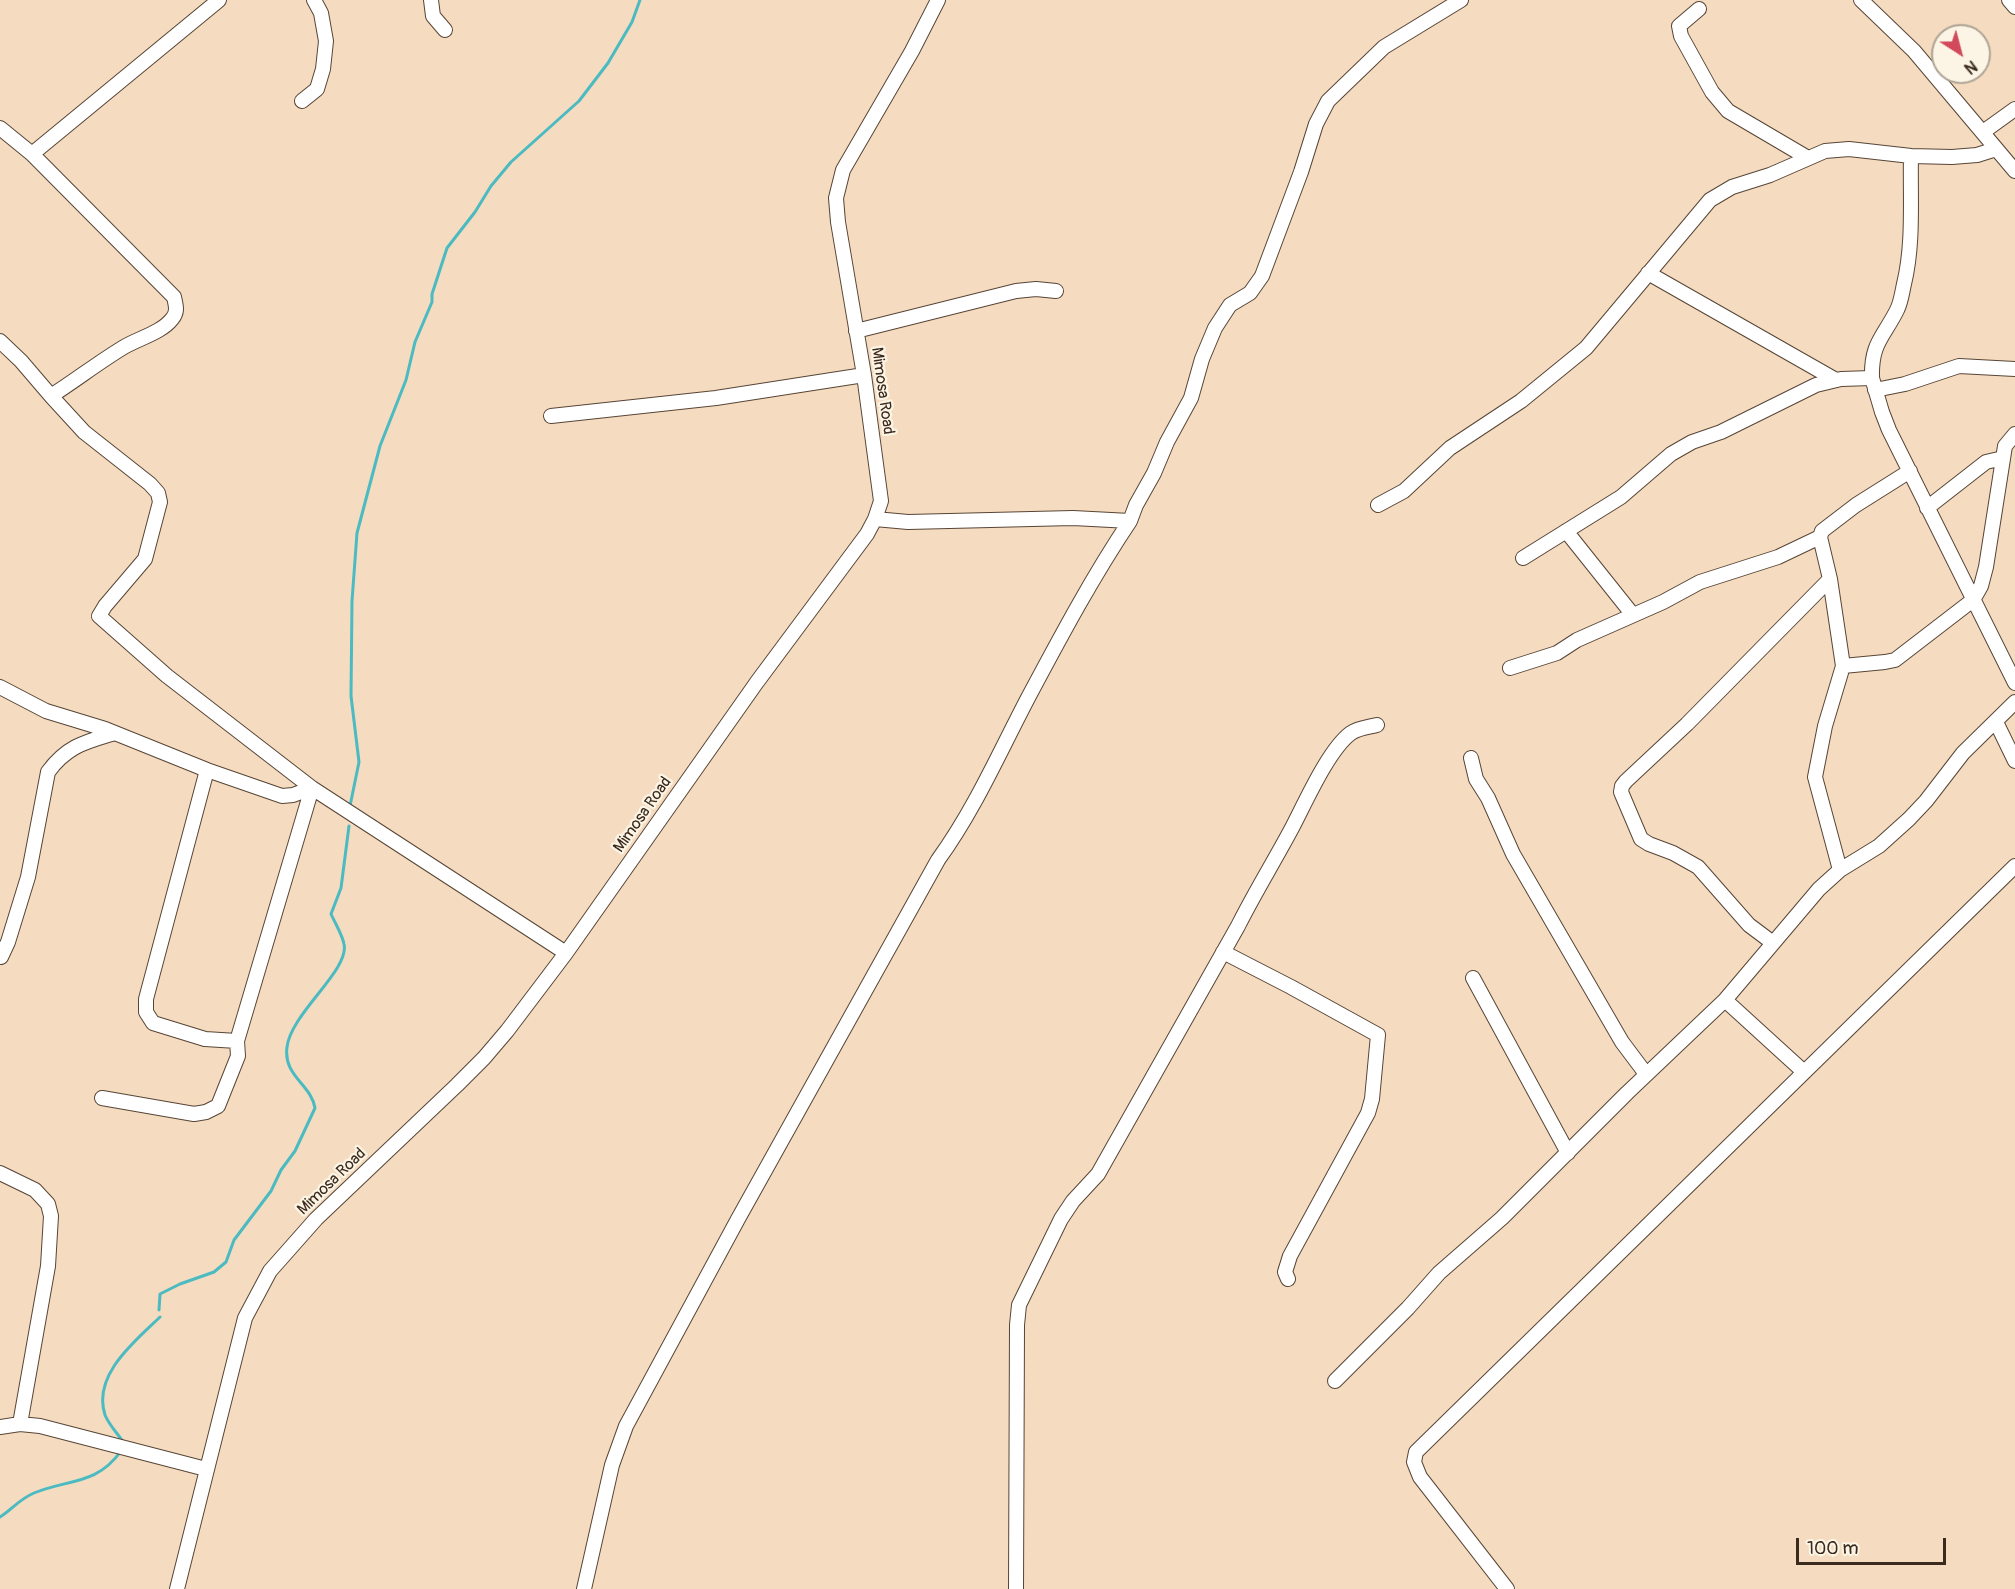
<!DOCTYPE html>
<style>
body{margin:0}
#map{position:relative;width:2015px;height:1589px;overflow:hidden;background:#f5dcc0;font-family:Pangolin,sans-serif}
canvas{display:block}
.north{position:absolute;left:1931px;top:24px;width:60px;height:60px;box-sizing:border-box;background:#fcf5e5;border:2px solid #afa495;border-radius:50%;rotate:144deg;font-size:16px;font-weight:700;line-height:24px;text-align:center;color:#3b2a1e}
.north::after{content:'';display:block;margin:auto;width:21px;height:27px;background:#d1495b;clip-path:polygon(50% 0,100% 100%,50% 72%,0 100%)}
.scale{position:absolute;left:1796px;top:1538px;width:150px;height:27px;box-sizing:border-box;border:3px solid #3b2a1e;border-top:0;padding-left:8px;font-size:18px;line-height:21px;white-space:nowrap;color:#3b2a1e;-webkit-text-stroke:4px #fcf5e5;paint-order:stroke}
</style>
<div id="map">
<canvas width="2015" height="1589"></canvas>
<div class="north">N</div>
<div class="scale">100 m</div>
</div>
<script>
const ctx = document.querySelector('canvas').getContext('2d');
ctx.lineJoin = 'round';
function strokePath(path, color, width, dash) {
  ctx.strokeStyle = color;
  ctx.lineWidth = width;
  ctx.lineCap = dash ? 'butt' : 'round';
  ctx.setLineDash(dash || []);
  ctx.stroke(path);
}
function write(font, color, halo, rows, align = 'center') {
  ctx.font = font + ' Pangolin,sans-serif';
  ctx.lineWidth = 4.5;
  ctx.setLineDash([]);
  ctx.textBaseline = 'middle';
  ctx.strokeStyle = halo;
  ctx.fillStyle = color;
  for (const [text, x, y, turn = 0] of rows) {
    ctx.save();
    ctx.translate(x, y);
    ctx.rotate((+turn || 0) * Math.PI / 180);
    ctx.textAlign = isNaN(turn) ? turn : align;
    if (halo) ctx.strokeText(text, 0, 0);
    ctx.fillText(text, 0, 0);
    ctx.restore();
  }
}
const stream = new Path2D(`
 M350,806L359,762L351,696L352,601L357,533L380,446L406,380L415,342L432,302V294L447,248L475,212L491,186L511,162L579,101L608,63L632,22L640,0
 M159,1310L160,1294L180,1284L214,1272L226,1262L234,1240L271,1191L281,1170L295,1151L315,1108C311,1084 283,1076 287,1047C291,1013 350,970 344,944C342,934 335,923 331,914L341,888L349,826
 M124,1443C118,1434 109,1425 105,1415C92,1375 135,1341 160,1317
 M0,1517C14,1508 18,1500 34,1493C68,1479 97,1485 121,1451`);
const minor = new Path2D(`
 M431,0L433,16L445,30
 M1861,0L1914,51L2015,171
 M2009,0L2015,7
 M1699,9L1679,26L1681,36L1712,92L1728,111L1808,158
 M302,101L317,89L323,69L326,41L321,13L314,0
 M0,128L32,154L174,297C176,306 178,312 172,319C161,333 139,338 124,347C99,362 76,380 51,396L21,361L0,341
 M1983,132L2015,109
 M32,154L219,0
 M1648,273L1836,380
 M856,331L1016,291L1036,289L1056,291
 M1872,378C1871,343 1883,338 1897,310C1901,302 1902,293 1904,284C1914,243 1910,198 1911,156
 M1875,390L1905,384L1959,366L2015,369
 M51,396L84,432L150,484L158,493L160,502L145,559L105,606L99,616L167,676L312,788L566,953
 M551,416L716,398L864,375
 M1378,505L1404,491L1450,448L1521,401L1586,348L1710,200L1732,187L1770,175L1825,151L1849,149L1911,156L1952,157L1977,155L1996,149
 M1927,508L1986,462L2003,458
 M1130,521L1136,505L1154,473L1167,442L1191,398L1202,359L1215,328L1230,305L1250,293L1262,276L1301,172L1316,124L1328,101L1384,47L1461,0
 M1566,531L1633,615
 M1820,537L1830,579L1843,666L1825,726L1815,777L1840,870
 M1523,558L1621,497L1671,454L1692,442L1721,432L1816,385L1841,379L1872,378L1882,412L1889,430L2015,683
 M1843,666L1885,662L1895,660L1973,600L1981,586L1986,567L2005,446L2015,434
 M1510,668L1557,653L1577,640L1663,602L1700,582L1778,557L1820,537L1822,531L1856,505L1910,471
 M0,687L46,711L105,729L207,770L282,796L293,795L312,788
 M1996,722L2015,761
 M1471,758L1476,779L1488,798L1513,854L1622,1042L1646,1074
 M207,770L146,999V1012L153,1023L205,1039L237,1041
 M1773,943L1749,925L1698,867L1673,853L1649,844L1641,839L1621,792L1622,786L1626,781L1687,724L1830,579
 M1223,952L1291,987L1378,1035L1372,1099L1368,1113L1290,1256L1285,1272L1288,1279
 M1,957L8,942L28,877L48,772C67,746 85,742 115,733
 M1473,978L1568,1153
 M1725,1000L1804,1072
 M102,1098L194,1114L206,1112L218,1106L238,1056L237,1041L312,788
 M0,1173L35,1190L48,1204L51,1216L48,1266L20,1424
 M1335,1381L1408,1308L1439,1273L1502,1218L1627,1093L1725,1000L1819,889L1840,870L1879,846L1909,819L1926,801L1963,753L2015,702
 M0,1427L20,1424L40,1426L206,1469
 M177,1589L245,1318L270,1271L316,1219L457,1085L484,1058L507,1031L566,953L757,682L867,534L875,519L881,501L864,375L838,222L836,198L843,170L912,51L938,0
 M584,1589L612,1465L626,1426L738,1219L938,860C975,809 1000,751 1029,696C1061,636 1093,576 1130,521L1073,518L908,522L875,519
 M1016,1589L1017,1325L1019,1305L1061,1219L1073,1201L1098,1174L1238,926C1255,892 1275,860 1293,826C1306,801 1329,749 1351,733C1358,728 1369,727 1377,725
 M1507,1589L1420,1477L1414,1462L1416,1452L2015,866`);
const streetNames = [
 ["Mimosa Road",882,391,82],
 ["Mimosa Road",643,815,-55],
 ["Mimosa Road",332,1182,-44]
];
strokePath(stream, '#4bbac1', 3);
strokePath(minor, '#574536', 16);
strokePath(minor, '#fff', 14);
write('16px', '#3b2a1e', '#fcf5e5', streetNames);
</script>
